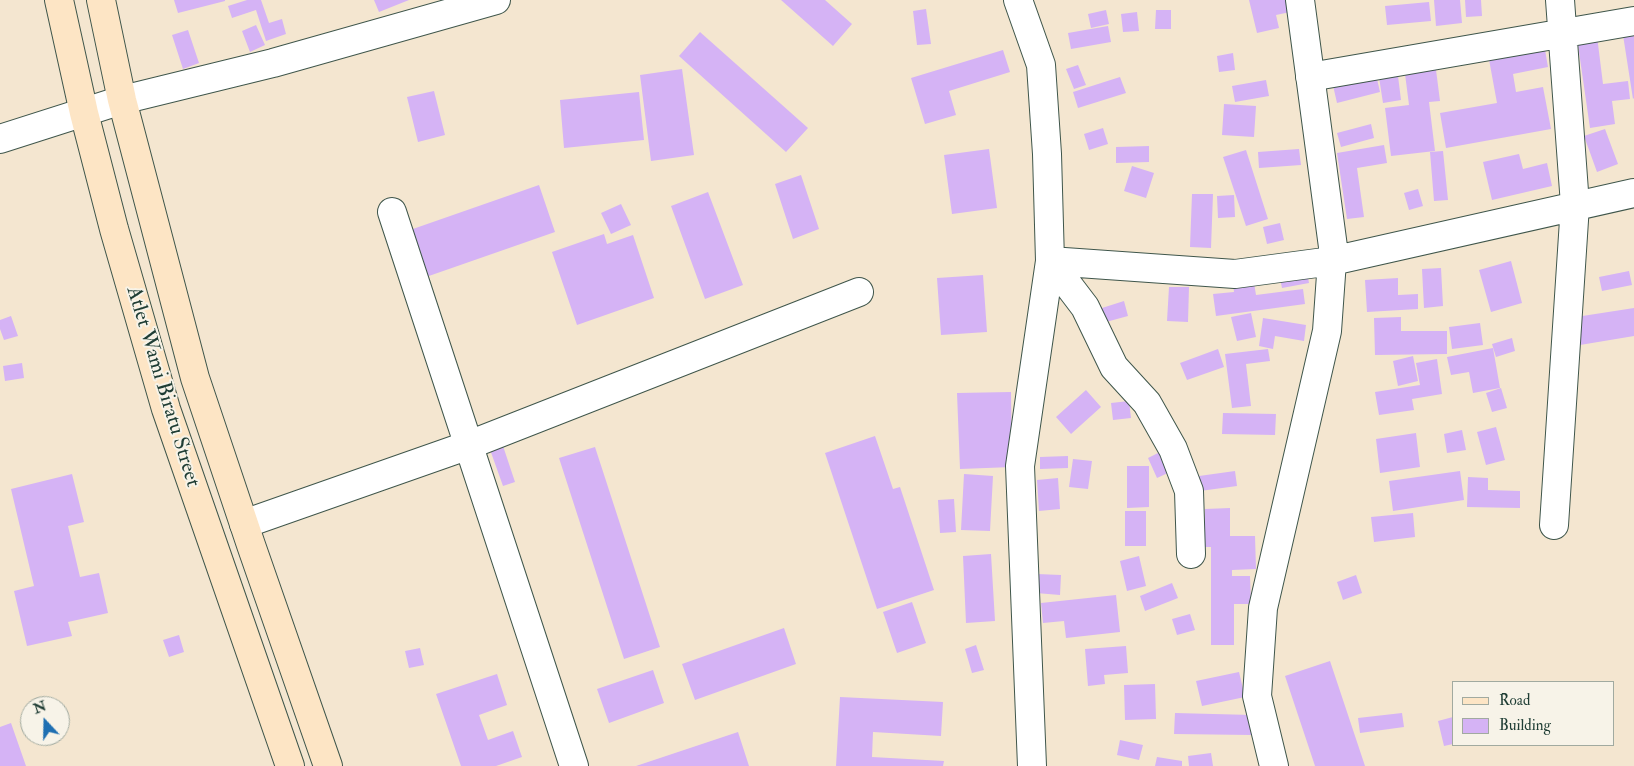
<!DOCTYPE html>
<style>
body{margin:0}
#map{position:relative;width:1634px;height:766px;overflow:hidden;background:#f4e6d0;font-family:"IM FELL Double Pica",serif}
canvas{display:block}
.legend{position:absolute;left:1452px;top:681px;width:162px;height:65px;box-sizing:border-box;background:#f7f3e8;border:1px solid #a1aaa0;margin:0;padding:6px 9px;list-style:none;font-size:15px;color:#1f3d34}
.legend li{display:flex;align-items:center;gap:10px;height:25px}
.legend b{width:25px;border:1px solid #a1aaa0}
.north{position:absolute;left:20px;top:696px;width:50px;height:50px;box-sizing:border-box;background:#f7f3e8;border:1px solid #a1aaa0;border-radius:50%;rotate:339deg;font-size:14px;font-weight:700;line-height:20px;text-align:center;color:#1f3d34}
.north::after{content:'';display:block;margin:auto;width:18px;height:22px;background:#1f6fb2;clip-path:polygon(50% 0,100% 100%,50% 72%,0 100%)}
</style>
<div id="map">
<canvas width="1634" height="766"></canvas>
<ul class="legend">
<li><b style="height:6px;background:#fde5c5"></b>Road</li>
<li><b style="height:14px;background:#d5b3f5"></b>Building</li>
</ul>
<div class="north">N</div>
</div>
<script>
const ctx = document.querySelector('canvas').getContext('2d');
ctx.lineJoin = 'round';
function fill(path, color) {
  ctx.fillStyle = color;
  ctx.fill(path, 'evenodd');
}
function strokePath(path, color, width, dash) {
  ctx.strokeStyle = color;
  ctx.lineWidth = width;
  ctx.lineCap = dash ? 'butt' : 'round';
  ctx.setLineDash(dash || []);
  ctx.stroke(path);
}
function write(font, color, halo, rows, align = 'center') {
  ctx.font = font + ' "IM FELL Double Pica",serif';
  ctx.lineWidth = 4;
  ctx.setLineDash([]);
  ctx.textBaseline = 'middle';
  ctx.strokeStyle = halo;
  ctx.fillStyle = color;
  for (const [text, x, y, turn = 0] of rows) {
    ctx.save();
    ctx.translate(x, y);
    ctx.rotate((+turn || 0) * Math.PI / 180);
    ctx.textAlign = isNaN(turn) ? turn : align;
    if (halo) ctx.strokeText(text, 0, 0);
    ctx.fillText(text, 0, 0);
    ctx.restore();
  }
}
const building = new Path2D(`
 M174,0H225V1L178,13Z
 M247,0H261L269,23L282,19L286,34L266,41L256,10L232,18L228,6Z
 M374,0H409L379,12Z
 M781,0H825L852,24L833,46Z
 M1249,0H1293L1295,11L1276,15L1279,28L1257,33Z
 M1434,0H1460L1462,23L1436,26Z
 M1465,0H1481L1482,16L1466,17Z
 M1429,2L1431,21L1387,25L1385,6Z
 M926,9L931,44L917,45L913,11Z
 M1106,10L1109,24L1091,28L1088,14Z
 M1156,10H1171V29H1155Z
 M1137,12L1139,31L1123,32L1121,14Z
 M256,25L265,45L250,52L242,31Z
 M1108,26L1111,42L1071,49L1068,33Z
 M188,30L199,63L183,69L172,35Z
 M700,32L808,128L786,152L679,56Z
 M1634,33V98L1633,99L1623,35Z
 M1597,36L1603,84L1628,81L1630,99L1612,101L1615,124L1590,128L1577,38Z
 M1544,44L1548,67L1513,74L1516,92L1543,87L1551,129L1446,148L1440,113L1497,103L1488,54Z
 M1003,50L1010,72L949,91L956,115L925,124L911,78Z
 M1233,53L1235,70L1219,72L1217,56Z
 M1435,62L1440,101L1429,102L1435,151L1391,156L1385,108L1409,105L1404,66Z
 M1078,65L1086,85L1074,89L1066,69Z
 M1397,68L1401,100L1383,103L1378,71Z
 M682,69L694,155L651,161L640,75Z
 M1375,70L1380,92L1337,103L1332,81Z
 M1120,77L1126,93L1078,108L1073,92Z
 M1266,80L1269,96L1235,102L1232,86Z
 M434,91L445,135L418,142L407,97Z
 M639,92L644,140L564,148L560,100Z
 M1224,104L1256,106L1254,137L1222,135Z
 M1371,124L1374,138L1341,147L1337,133Z
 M1103,128L1108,144L1089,150L1084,134Z
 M1605,129L1618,164L1597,172L1584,136Z
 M1384,145L1387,163L1357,168L1364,217L1347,219L1337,153Z
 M1149,146V162L1116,163V147Z
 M989,149L997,208L952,214L944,155Z
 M1299,149L1301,165L1259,168L1258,152Z
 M1246,150L1268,219L1246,226L1223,157Z
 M1443,151L1448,200L1434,201L1430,152Z
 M1519,154L1523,169L1547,163L1552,186L1492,200L1483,162Z
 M1132,166L1154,173L1146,198L1124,191Z
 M801,175L819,229L793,239L775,184Z
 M539,185L555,232L426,277L410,230Z
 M1418,189L1423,206L1409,210L1404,193Z
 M708,192L743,285L705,299L671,206Z
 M1192,194H1213L1211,248L1190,247Z
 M1234,195L1235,217L1218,218L1217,196Z
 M621,204L631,225L611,234L601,213Z
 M1280,223L1284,240L1267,244L1263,227Z
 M604,234L607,244L633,235L654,298L577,325L552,252Z
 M1511,261L1522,303L1491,312L1479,270Z
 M1306,267L1309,283L1282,288L1279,273Z
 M1441,268L1443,306L1424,308L1422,269Z
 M1252,271L1256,295L1303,289L1305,304L1216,316L1213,294L1234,292L1232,274Z
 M1629,271L1632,285L1602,291L1599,277Z
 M983,275L987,332L941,335L937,278Z
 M1398,278V295L1418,294V309L1367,312L1365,280Z
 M1169,287H1189L1188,322L1167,321Z
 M1124,301L1128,316L1106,322L1102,308Z
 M1634,308V336L1580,345L1576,317Z
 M1251,313L1256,337L1237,341L1231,317Z
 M11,316L18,336L4,340L0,329V320Z
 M1401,317V331H1447V354L1375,355L1374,318Z
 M1263,318L1306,325L1304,341L1275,336L1273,349L1259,346Z
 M1480,323L1483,345L1452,349L1449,327Z
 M1512,338L1515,351L1496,357L1492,344Z
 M1493,348L1500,388L1473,393L1469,372L1451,375L1447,357Z
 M1218,349L1224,367L1187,380L1180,363Z
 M1268,349L1270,361L1246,364L1251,406L1232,408L1225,354Z
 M1413,356L1418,381L1398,386L1393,361Z
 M1437,359L1442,394L1412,399L1414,410L1379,415L1375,392L1420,385L1416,363Z
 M22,363L24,378L5,381L3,366Z
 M1501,388L1507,408L1492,412L1486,393Z
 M1086,390L1101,407L1071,434L1056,417Z
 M1011,392L1012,467L960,469L957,393Z
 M1129,401L1131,418L1113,420L1111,403Z
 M1223,413L1276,414L1275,435L1222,434Z
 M1496,427L1505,460L1486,465L1477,432Z
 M1462,430L1466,450L1447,453L1444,434Z
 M1416,433L1420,467L1380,473L1376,439Z
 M875,436L893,489L900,487L934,590L877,609L825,453Z
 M501,440L515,482L503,486L488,444Z
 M595,447L660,647L624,659L559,458Z
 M1160,452L1170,472L1157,478L1148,458Z
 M1068,456V468L1040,469V457Z
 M1073,459L1092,461L1088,489L1069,487Z
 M1127,466H1149V507L1127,508Z
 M1235,471L1237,486L1200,491L1199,476Z
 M1460,471L1464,500L1393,511L1389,481Z
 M72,474L84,522L68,526L80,577L99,573L108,613L68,622L72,636L27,646L14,591L34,586L11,489Z
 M964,474L993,476L990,531L961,530Z
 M1468,477L1488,478V490L1520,491V508L1467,507Z
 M1058,478L1060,509L1039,511L1037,480Z
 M954,499L956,532L940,533L938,500Z
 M1230,508V536H1255L1256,569L1232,570V576H1250L1251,604H1234V645H1211V547H1205V509Z
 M1125,511H1146V546H1125Z
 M1413,513L1415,537L1374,542L1371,517Z
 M991,554L995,621L966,623L963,556Z
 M1139,556L1146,586L1127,591L1120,561Z
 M1037,574L1061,575L1060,595L1036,593Z
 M1356,575L1362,593L1343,600L1337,582Z
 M1172,583L1178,598L1145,611L1140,596Z
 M1116,595L1120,632L1066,638L1064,621L1043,623L1041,603Z
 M912,602L926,643L897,653L883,612Z
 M1190,614L1195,630L1177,635L1172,619Z
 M784,628L796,664L695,700L682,664Z
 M179,635L184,652L169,657L163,640Z
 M976,645L984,670L972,673L965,649Z
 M1126,646L1128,673L1104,675L1105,684L1088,686L1085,649Z
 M420,648L424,665L409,668L405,651Z
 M1330,661L1365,766H1315L1285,676Z
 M653,670L664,703L609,723L597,689Z
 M1239,672L1245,697L1202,706L1196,681Z
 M497,674L507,705L479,715L488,740L513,731L522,757L496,766H461L436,694Z
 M1155,684L1156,719L1125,720L1124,685Z
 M840,697L943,702L941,736L873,732L872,757L944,761L943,766H836Z
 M1175,713L1252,715L1251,735L1174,734Z
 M1402,713L1404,727L1360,733L1358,718Z
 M1453,717V744L1444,746L1438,721Z
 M11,723L26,766H0V727Z
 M738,732L749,766H636Z
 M1120,740L1143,745L1139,760L1117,755Z
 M1211,753L1213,766H1189L1188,756Z
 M1157,757L1182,761V766H1155Z`);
const minor = new Path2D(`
 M1018,0L1041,65L1047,154L1050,261L1020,466L1032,766
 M1310,77L1634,21
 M0,139L122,100L273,63L496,0
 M392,212L574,766
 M1050,261L1235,274L1332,261L1634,193
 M1050,261L1085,307L1114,367L1147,403L1173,449L1189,491L1191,554
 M244,524L469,445L859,292
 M1554,525L1575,205L1560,0
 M1274,766L1257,696L1263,608L1327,331L1333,247L1300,0`);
const secondary = new Path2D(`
 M59,0L84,113L114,229L166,409L290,766
 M101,0L122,100L195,378L251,545L328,766`);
const streetNames = [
 ["Atlet Wami Biratu Street",162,387,73]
];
fill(building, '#d5b3f5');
strokePath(minor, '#3f564b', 30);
strokePath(secondary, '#3f564b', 30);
strokePath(minor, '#fff', 28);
strokePath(secondary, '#fde5c5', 28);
write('21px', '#1f3d34', '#f7f3e8', streetNames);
</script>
